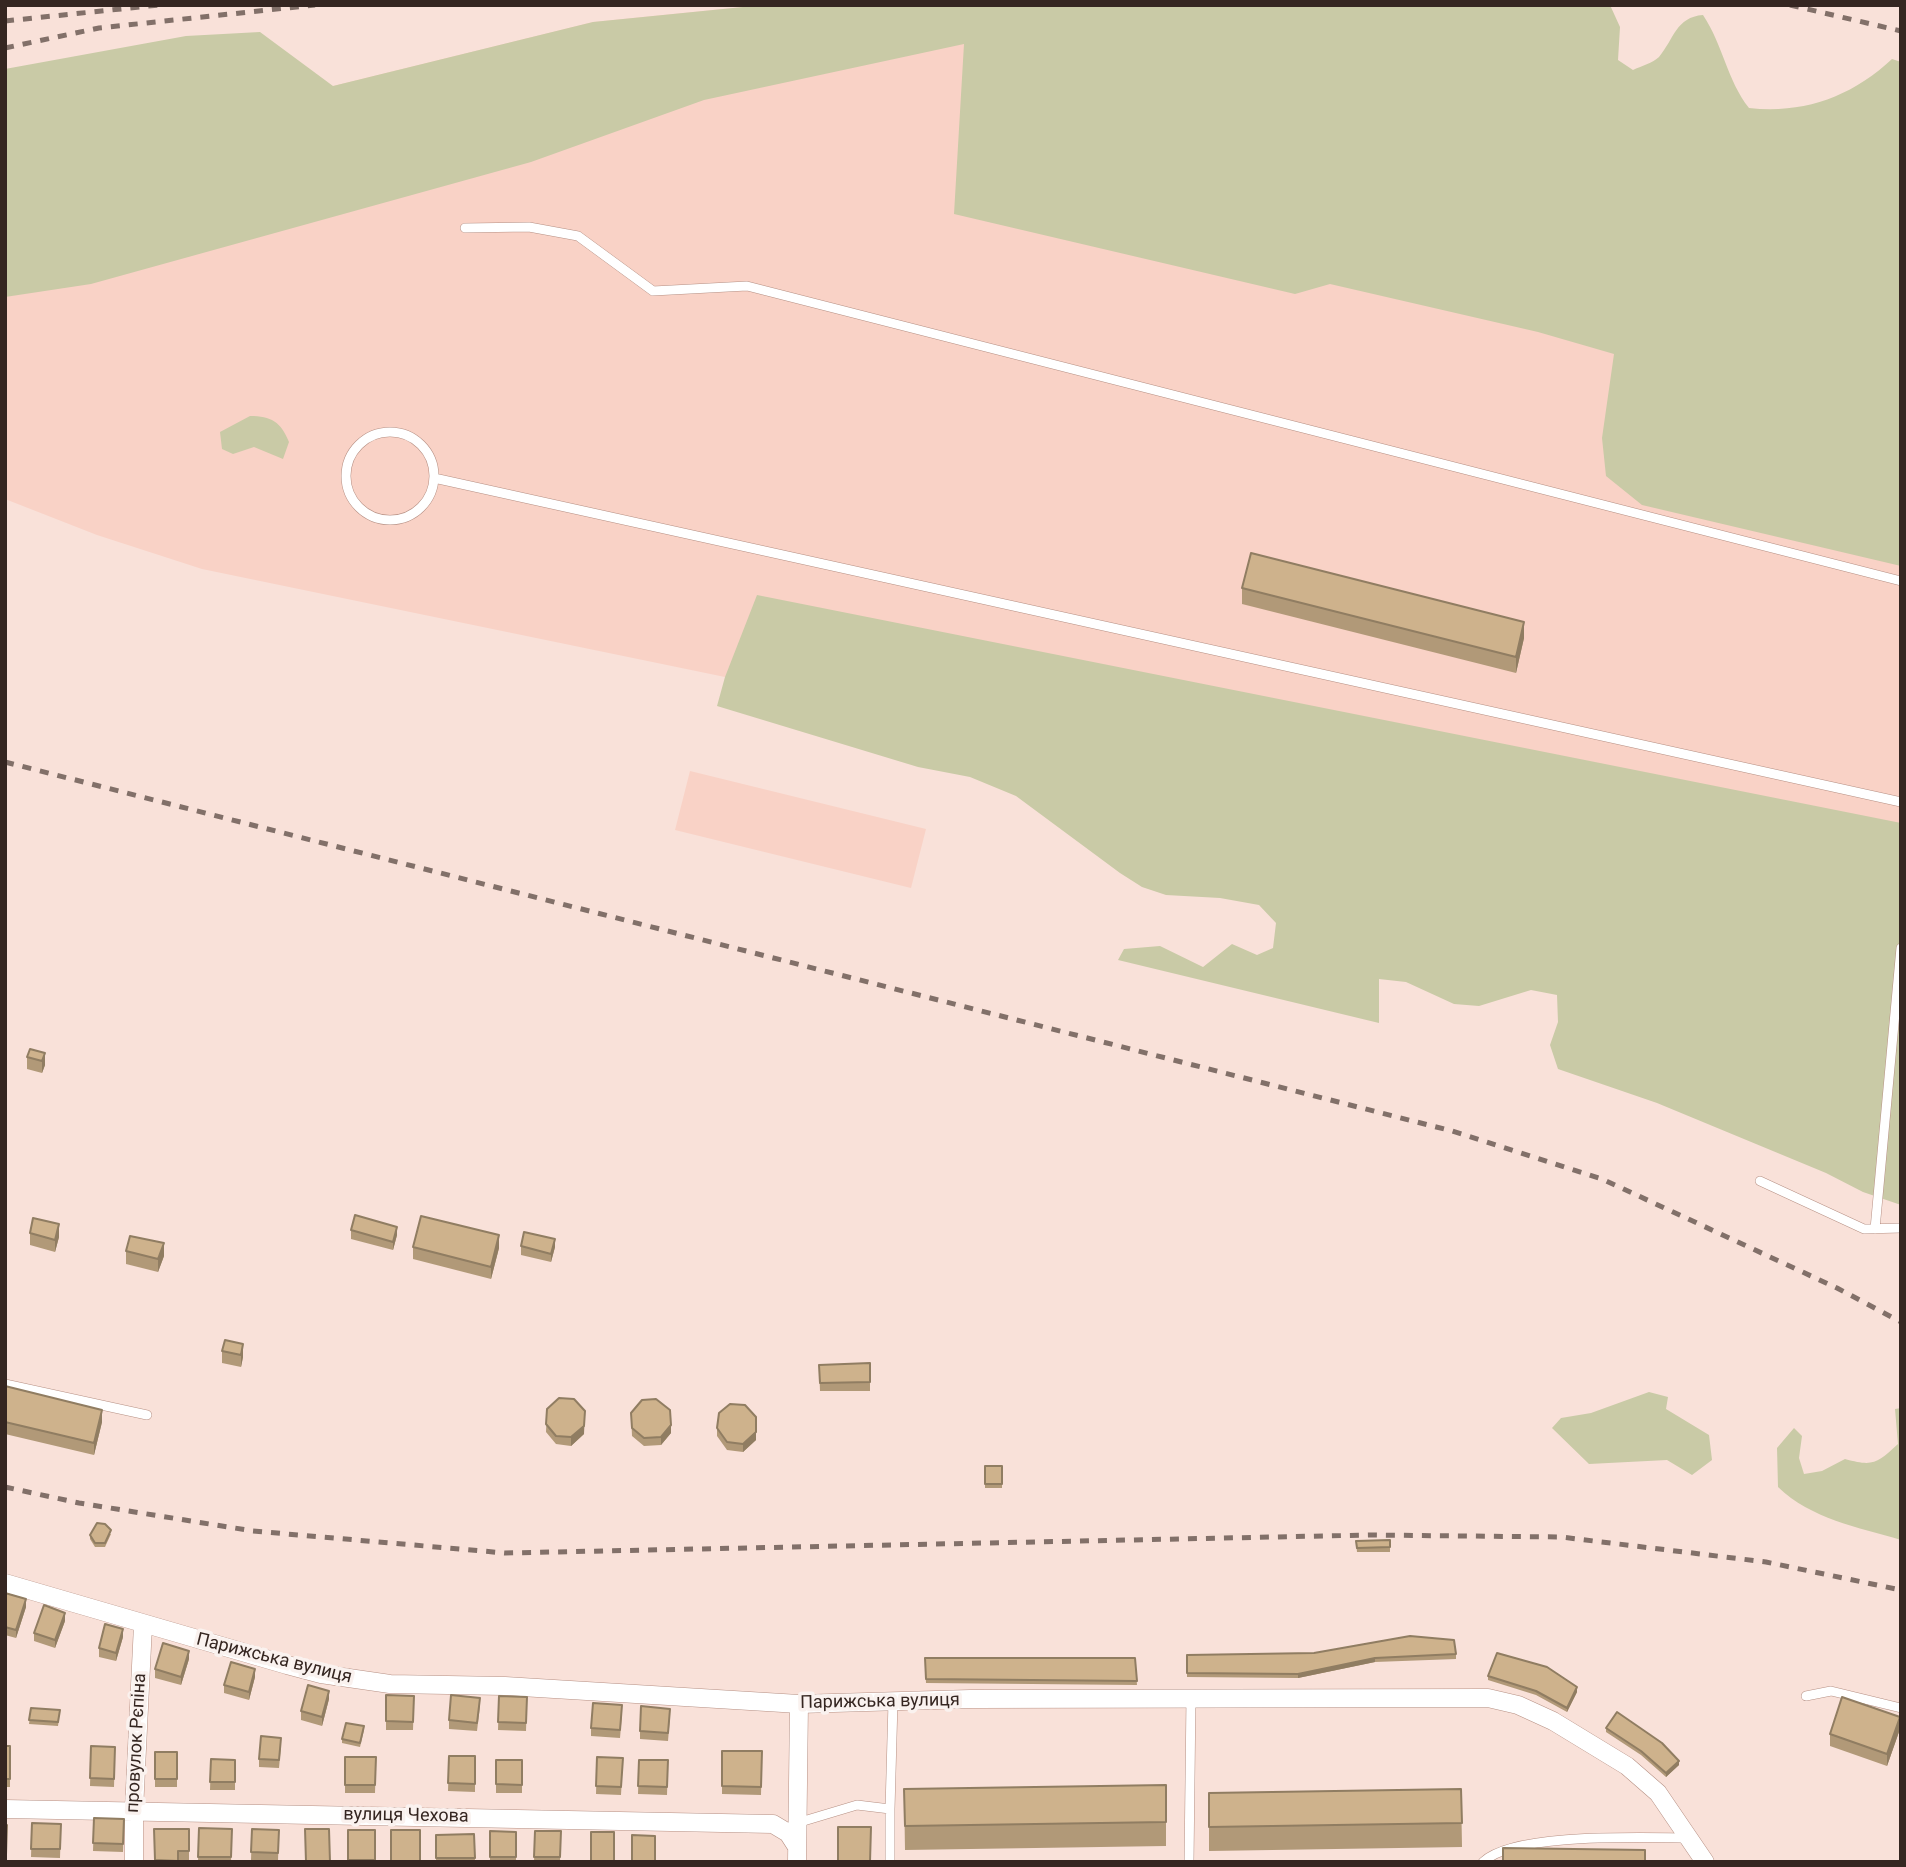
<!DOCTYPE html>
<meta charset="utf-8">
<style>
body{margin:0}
#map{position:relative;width:1906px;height:1867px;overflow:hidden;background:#f9e1d9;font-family:Roboto,sans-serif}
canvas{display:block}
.frame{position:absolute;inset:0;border:7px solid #352621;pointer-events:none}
</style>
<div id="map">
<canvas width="1906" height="1867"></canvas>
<div class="frame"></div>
</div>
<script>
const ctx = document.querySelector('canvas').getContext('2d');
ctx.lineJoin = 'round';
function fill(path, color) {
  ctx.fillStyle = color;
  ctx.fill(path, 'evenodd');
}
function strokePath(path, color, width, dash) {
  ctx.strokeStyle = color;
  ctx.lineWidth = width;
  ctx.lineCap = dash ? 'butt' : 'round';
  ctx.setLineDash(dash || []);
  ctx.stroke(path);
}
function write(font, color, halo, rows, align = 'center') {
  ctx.font = font + ' Roboto,sans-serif';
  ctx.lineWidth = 7;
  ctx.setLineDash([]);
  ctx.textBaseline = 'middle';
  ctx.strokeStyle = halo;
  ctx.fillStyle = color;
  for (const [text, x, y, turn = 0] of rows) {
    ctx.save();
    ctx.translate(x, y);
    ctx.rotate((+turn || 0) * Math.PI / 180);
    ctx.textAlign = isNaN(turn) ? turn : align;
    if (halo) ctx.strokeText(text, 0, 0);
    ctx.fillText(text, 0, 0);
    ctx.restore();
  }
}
const built = new Path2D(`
 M763,5L1901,173V941L725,677L202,569L97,535L5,499V193L333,86L593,22Z
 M690,771L926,829L911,888L675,830Z`);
const green = new Path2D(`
 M763,5H1610L1620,27L1618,60L1633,70C1641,66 1653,63 1659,57C1674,39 1676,17 1703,15C1723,45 1727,80 1749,108C1804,114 1851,97 1892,59L1901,62V566L1642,505L1606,476L1602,438L1614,354L1538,332L1330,284L1295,294L954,214L964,44L704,100L531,162L91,284L5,297V69L186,36L260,32L333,86L593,22Z
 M250,416C271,416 281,422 289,442L283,459L254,447L233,454L222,449L220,432Z
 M757,595L1901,823V1205L1863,1192L1826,1173L1657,1103L1558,1069L1550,1045L1558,1022L1557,995L1531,990L1479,1006L1454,1004L1406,982L1379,979V1023L1118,960L1124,949L1160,946L1203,967L1232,944L1257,955L1273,948L1276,923L1259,905L1220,898L1166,895L1142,887L1120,873L1016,796L970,777L918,767L717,706L725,677Z
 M1649,1392L1668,1397L1666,1409L1709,1435L1712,1460L1692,1475L1667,1460L1589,1464L1552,1428L1561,1418L1591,1413Z
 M1901,1408V1540C1858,1527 1811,1519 1778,1487L1777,1448L1794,1428L1802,1436L1799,1458L1804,1474L1822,1471L1845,1459C1874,1467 1877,1463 1898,1444L1895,1409Z`);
const lane = new Path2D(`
 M465,228L529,227L578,236L653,291L747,286L1901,581
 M346 476a44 44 0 1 1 88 0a44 44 0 1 1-88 0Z
 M434,478L1901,802
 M1760,1181L1864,1229L1901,1228
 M1875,1229L1901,948
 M5,1384L147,1415
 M1806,1696L1831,1691L1901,1708
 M890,1809L893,1702
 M797,1823L857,1805L890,1809V1862
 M1189,1862L1191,1697
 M1483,1862C1514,1832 1645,1838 1690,1838`);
const street = new Path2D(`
 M5,1583L287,1665L321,1674L390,1684L505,1686L799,1704L970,1699L1488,1698L1518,1705L1553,1721L1627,1766L1658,1793L1705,1862
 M5,1809L773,1824L788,1833L797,1847
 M134,1862V1810L143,1625
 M797,1862L799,1704`);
const rail = new Path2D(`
 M1790,5L1901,31
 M5,21L159,5
 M5,48L99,28L315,5
 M5,762L1452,1131L1602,1179L1837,1288L1901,1322
 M5,1487L79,1503L253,1531L505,1553L1371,1535L1561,1537L1766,1562L1901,1590`);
const wall = new Path2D(`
 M1242,588L1524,638L1516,673L1242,604Z
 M45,1053V1065L42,1073L27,1069V1057Z
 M351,1230L397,1235L393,1250L351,1239Z
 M30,1233L59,1237L55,1252L30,1245Z
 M521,1246L555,1247L551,1262L521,1255Z
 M413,1247L499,1248L491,1279L413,1259Z
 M126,1251L164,1256L158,1272L126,1264Z
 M225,1340L243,1357L241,1367L222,1363V1351Z
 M870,1363V1391H820L819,1365Z
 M5,1386L102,1422L94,1455L5,1434Z
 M547,1409L584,1434L571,1446L556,1444L546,1432Z
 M631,1413L671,1433L661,1445L644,1446L632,1436Z
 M717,1428L756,1440L743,1452L727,1450L717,1436Z
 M985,1466H1002V1488H985Z
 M111,1534L105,1547H95L90,1539V1535Z
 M1390,1540V1552H1357L1356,1541Z
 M5,1593L26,1607L16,1638L5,1635Z
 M65,1621L55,1648L34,1641V1633Z
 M123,1637L116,1661L99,1657V1648Z
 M1456,1654V1659L1375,1662L1298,1678L1187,1677V1655Z
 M925,1658H1135L1137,1685L926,1683Z
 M189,1659L181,1685L155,1678V1669Z
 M1488,1676L1577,1692L1567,1712L1536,1695L1488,1680Z
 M255,1677L249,1700L224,1693V1685Z
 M386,1695L414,1696L413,1730H386Z
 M499,1696L527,1697L526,1731L498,1730Z
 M329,1699L322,1726L301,1720V1711Z
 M480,1706L477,1731L449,1729V1720Z
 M31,1708L60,1710L58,1726L29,1724Z
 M622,1714L620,1738L591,1736V1728Z
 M670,1717L668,1741L640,1739V1731Z
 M1606,1728L1679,1765L1666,1777L1641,1755L1606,1732Z
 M1900,1729L1887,1766L1830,1746V1734Z
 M364,1730L360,1747L342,1743V1739Z
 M5,1746H10V1787H5Z
 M91,1746L115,1747L114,1787L90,1786Z
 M281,1746L279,1768L259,1767V1759Z
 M722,1751H762L761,1795L722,1794Z
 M155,1752H177V1787H155Z
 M449,1756H475V1792L448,1791Z
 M345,1757H376L375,1793H345Z
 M597,1757L623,1758L621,1795L596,1794Z
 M211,1759L235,1760V1790H210Z
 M496,1760H522V1793H496Z
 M639,1760H668L667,1795L638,1794Z
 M1166,1785V1846L905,1850L904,1789Z
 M1461,1789L1462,1847L1209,1851V1793Z
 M94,1818L124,1819L123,1852L93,1851Z
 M32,1823L61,1824L60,1858L31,1857Z
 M199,1828L232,1829L231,1862H198Z
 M154,1829H189V1860H178V1862H155Z
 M252,1829L279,1830L278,1861L251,1860Z
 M348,1830H375V1862H348Z
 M490,1831L516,1832V1862H490Z
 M535,1831H561L560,1862H534Z
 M474,1834L475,1862H436V1835Z`);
const shadedWall = new Path2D(`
 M1524,622V638L1516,673V657Z
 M45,1053V1065L42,1073V1061Z
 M59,1224V1237L55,1252V1240Z
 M397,1227V1235L393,1250V1242Z
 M499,1235V1248L491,1279V1267Z
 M555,1239V1247L551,1262V1254Z
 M164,1243V1256L158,1272V1259Z
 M243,1344V1357L241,1367V1355Z
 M102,1410V1422L94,1455V1443Z
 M585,1411L584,1434L571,1446V1437Z
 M671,1425V1433L661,1445V1437Z
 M756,1425V1440L743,1452V1444Z
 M26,1599V1607L16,1638V1630Z
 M65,1613V1621L55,1648V1640Z
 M123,1629V1637L116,1661V1653Z
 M189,1651V1659L181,1685V1677Z
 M1375,1658V1662L1298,1678V1674Z
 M255,1669V1677L249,1700V1692Z
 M1577,1687V1692L1567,1712V1708Z
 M329,1691V1699L322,1726V1717Z
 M1900,1717V1729L1887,1766V1754Z
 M1679,1761V1765L1666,1777V1773Z`);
const building = new Path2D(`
 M1251,553L1524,622L1516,657L1242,588Z
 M30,1049L45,1053L42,1061L27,1057Z
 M355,1215L397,1227L393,1242L351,1230Z
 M421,1216L499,1235L491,1267L413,1247Z
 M33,1218L59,1224L55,1240L30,1233Z
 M524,1232L555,1239L551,1254L521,1246Z
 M130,1236L164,1243L158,1259L126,1251Z
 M225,1340L243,1344L241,1355L222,1351Z
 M870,1363V1382L820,1383L819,1365Z
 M5,1386L102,1410L94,1443L5,1422Z
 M559,1398L574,1399L585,1411L584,1426L571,1437L556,1436L546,1424L547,1409Z
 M656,1399L670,1410L671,1425L661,1437L644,1438L632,1428L631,1413L642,1400Z
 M730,1404L745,1405L756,1417V1432L743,1444L727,1442L717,1428L719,1413Z
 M985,1466H1002V1484H985Z
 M97,1523L105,1524L111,1530L105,1543H95L90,1535Z
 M1390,1540V1547L1357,1548L1356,1541Z
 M5,1593L26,1599L16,1630L5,1627Z
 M44,1605L65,1613L55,1640L34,1633Z
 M105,1624L123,1629L116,1653L99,1648Z
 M1410,1636L1454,1640L1456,1654L1375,1658L1298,1674L1187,1673V1655L1314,1653Z
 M163,1643L189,1651L181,1677L155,1669Z
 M1497,1653L1547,1667L1577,1687L1567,1708L1536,1691L1488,1676Z
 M925,1658H1135L1137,1681L926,1679Z
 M231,1662L255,1669L249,1692L224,1685Z
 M308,1685L329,1691L322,1717L301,1711Z
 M386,1695L414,1696L413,1722L386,1721Z
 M451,1695L480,1698L477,1723L449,1720Z
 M499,1696L527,1697L526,1723L498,1722Z
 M1842,1697L1900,1717L1887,1754L1830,1734Z
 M593,1703L622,1705L620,1730L591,1728Z
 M641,1706L670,1709L668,1733L640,1731Z
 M31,1708L60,1710L58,1722L29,1720Z
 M1617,1712L1662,1743L1679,1761L1666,1773L1641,1751L1606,1728Z
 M346,1723L364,1726L360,1743L342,1739Z
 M261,1736L281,1738L279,1760L259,1759Z
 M5,1746H10V1779H5Z
 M91,1746L115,1747L114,1779L90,1778Z
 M722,1751H762L761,1787L722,1786Z
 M155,1752H177V1779H155Z
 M449,1756H475V1784L448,1783Z
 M345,1757H376L375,1785H345Z
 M597,1757L623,1758L621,1787L596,1786Z
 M211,1759L235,1760V1782H210Z
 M496,1760H522V1785L496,1784Z
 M639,1760H668L667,1787L638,1786Z
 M1166,1785V1822L905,1826L904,1789Z
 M1461,1789L1462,1823L1209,1827V1793Z
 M94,1818L124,1819L123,1844L93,1843Z
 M32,1823L61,1824L60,1849H31Z
 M5,1825H7L6,1855H5Z
 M838,1827H871L870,1862H838Z
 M199,1828L232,1829L231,1857H198Z
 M154,1829H189V1851H178V1861L155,1860Z
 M252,1829L279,1830L278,1853L251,1852Z
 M305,1829H329L330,1862H306Z
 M348,1830H375V1860H348Z
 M391,1830H420V1861H391Z
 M490,1831L516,1832V1857H490Z
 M535,1831H561L560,1857H534Z
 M591,1832H614V1862H591Z
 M474,1834L475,1858H436V1835Z
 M632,1835L655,1836V1862H632Z
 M1503,1848L1645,1850V1862H1503Z`);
const streetNames = [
 ["Парижська вулиця",274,1659,14],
 ["Парижська вулиця",880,1702,-1],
 ["провулок Рєпіна",137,1743,-87],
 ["вулиця Чехова",406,1816,1]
];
fill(built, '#f9d2c6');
fill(green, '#c9caa6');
strokePath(lane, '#b69084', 10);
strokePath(street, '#b69084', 19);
strokePath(lane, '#fff', 9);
strokePath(street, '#fff', 18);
strokePath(rail, '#827069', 5, [9, 9]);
fill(wall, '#b19978');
fill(shadedWall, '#907d62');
fill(building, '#ceb28c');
strokePath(building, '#907d62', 2);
write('18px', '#352621', '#faf2ef', streetNames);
</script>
